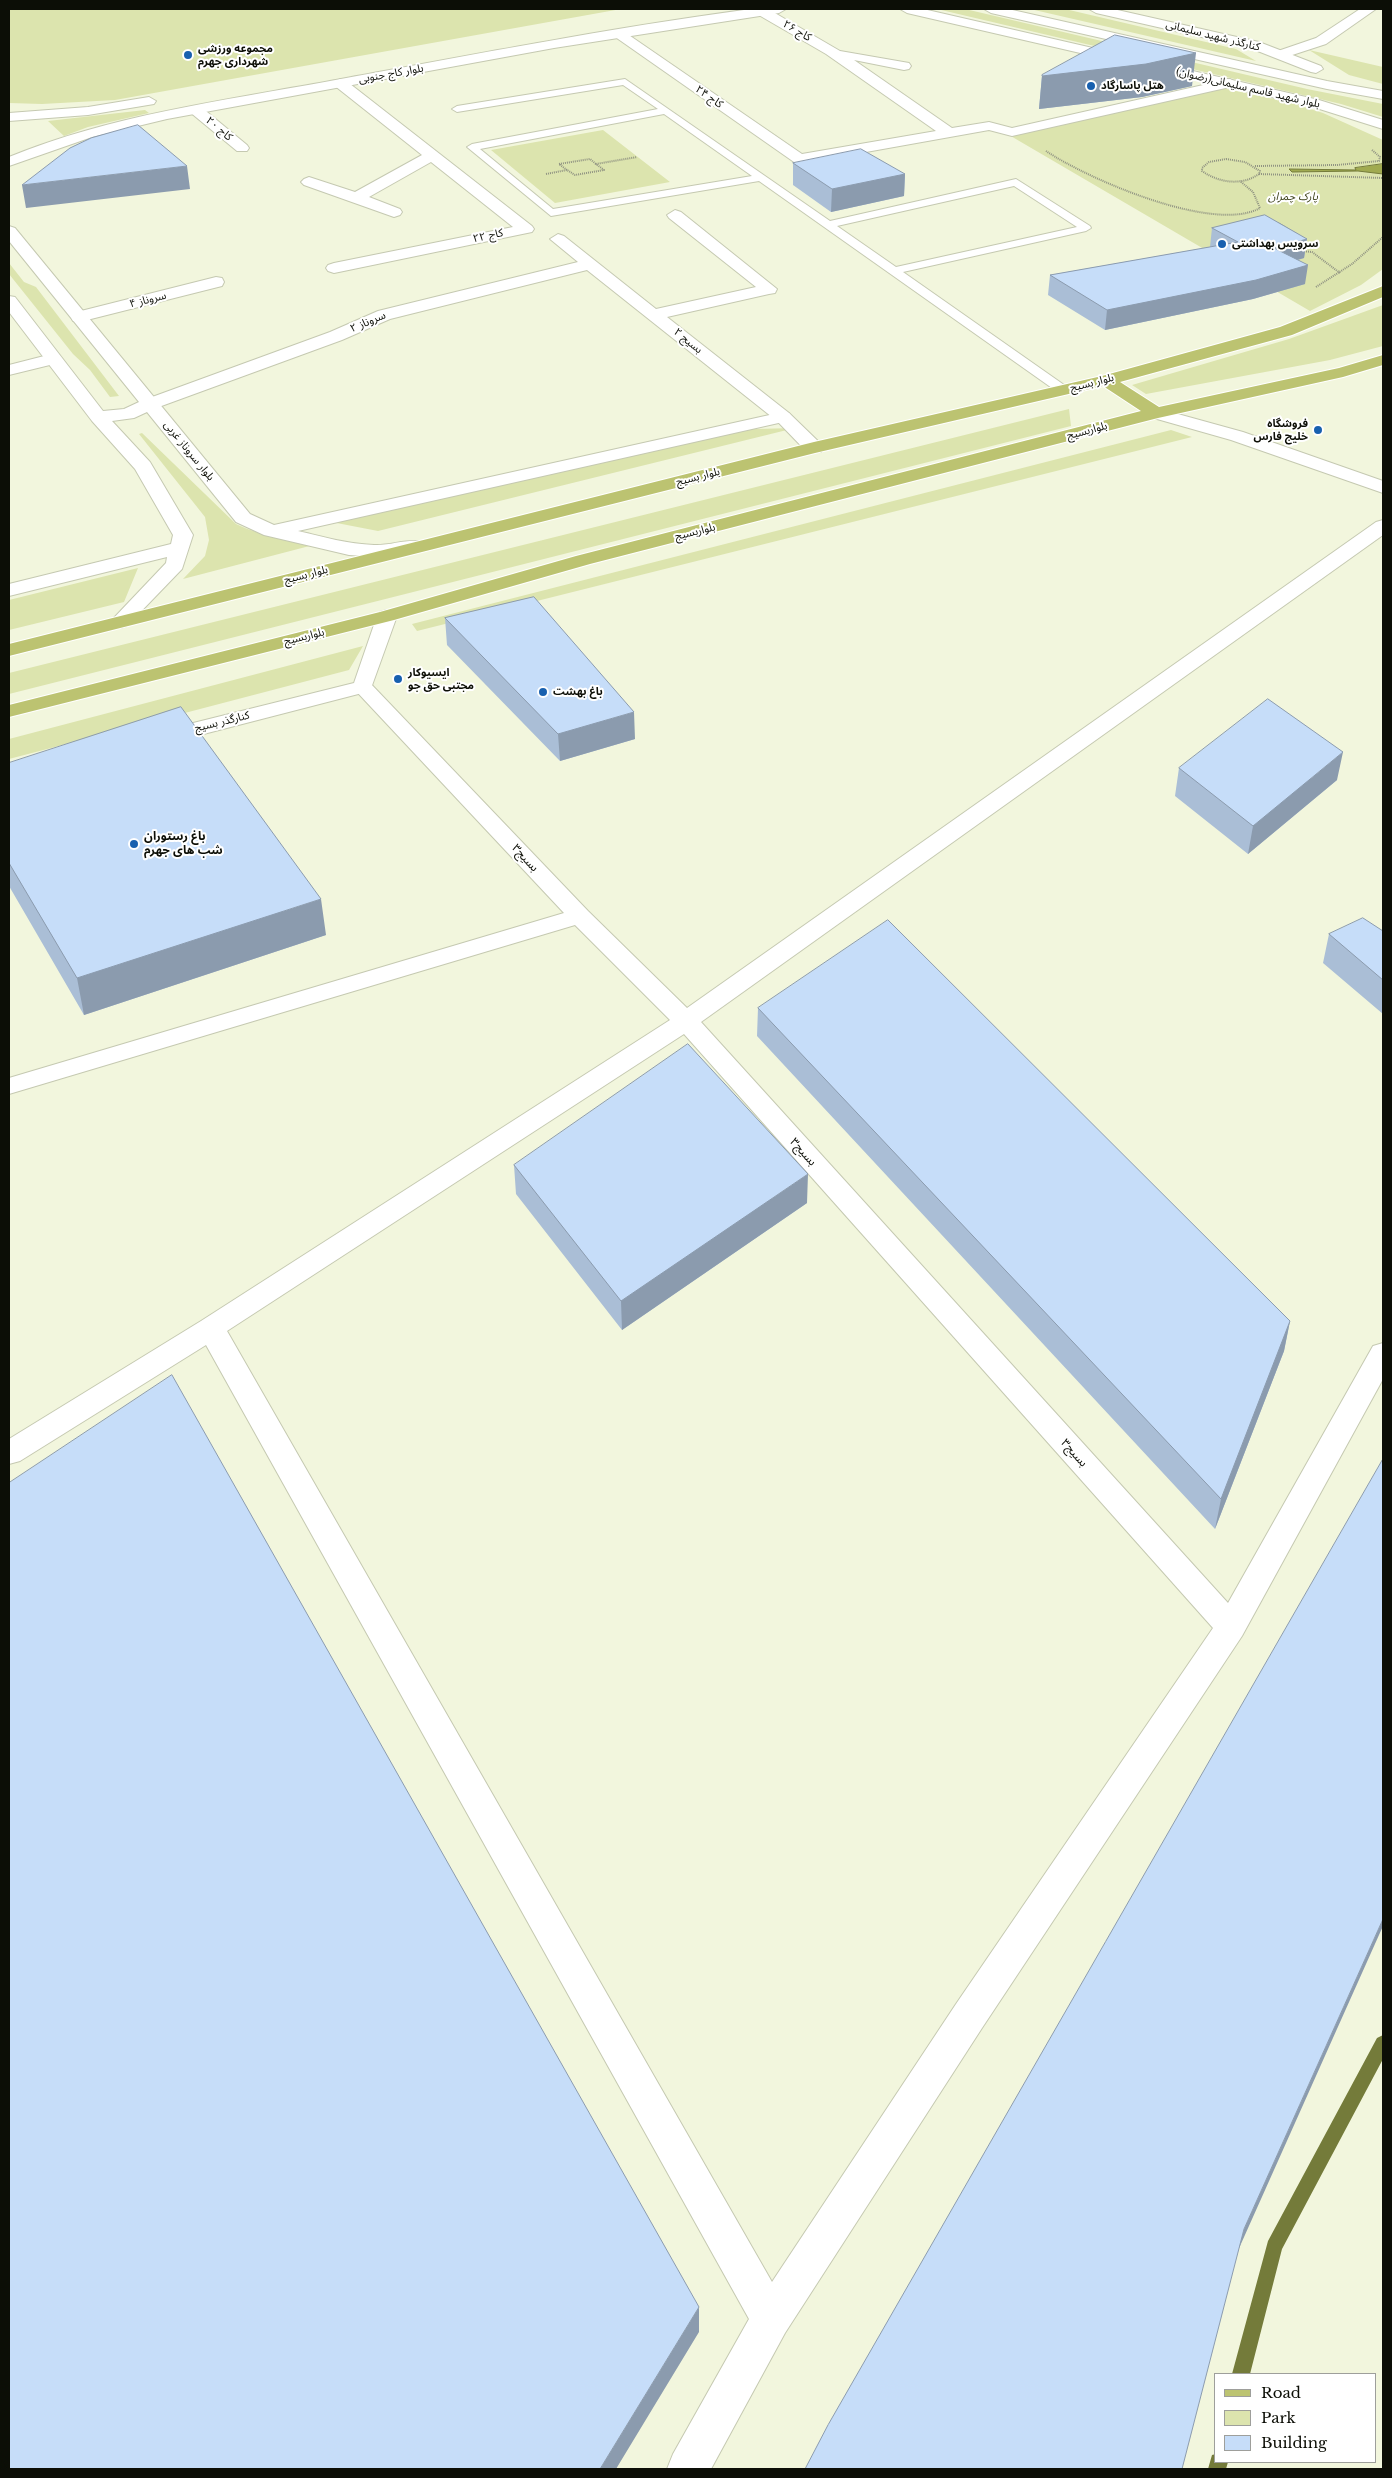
<!DOCTYPE html>
<meta charset="utf-8">
<style>
body{margin:0}
#map{position:relative;width:1392px;height:2478px;overflow:hidden;background:#f2f6dd;font-family:"Libre Baskerville",serif}
canvas{display:block}
.frame{position:absolute;inset:0;border:10px solid #0c0e06;pointer-events:none}
.legend{position:absolute;left:1214px;top:2373px;width:162px;height:90px;box-sizing:border-box;background:#fff;border:1px solid #9e9f9b;margin:0;padding:6px 9px;list-style:none;font-size:15px;color:#0c0e06}
.legend li{display:flex;align-items:center;gap:10px;height:25px}
.legend b{width:25px;border:1px solid #9e9f9b}
</style>
<div id="map">
<canvas width="1392" height="2478"></canvas>
<div class="frame"></div>
<ul class="legend">
<li><b style="height:6px;background:#bcc371"></b>Road</li>
<li><b style="height:14px;background:#dce4ae"></b>Park</li>
<li><b style="height:14px;background:#c6ddf9"></b>Building</li>
</ul>
</div>
<script>
const ctx = document.querySelector('canvas').getContext('2d');
ctx.lineJoin = 'round';
function fill(path, color) {
  ctx.fillStyle = color;
  ctx.fill(path, 'evenodd');
}
function strokePath(path, color, width, dash) {
  ctx.strokeStyle = color;
  ctx.lineWidth = width;
  ctx.lineCap = dash ? 'butt' : 'round';
  ctx.setLineDash(dash || []);
  ctx.stroke(path);
}
function write(font, color, halo, rows, align = 'center') {
  ctx.font = font + ' "Libre Baskerville","Noto Sans Arabic",serif';
  ctx.lineWidth = 4;
  ctx.setLineDash([]);
  ctx.textBaseline = 'middle';
  ctx.strokeStyle = halo;
  ctx.fillStyle = color;
  for (const [text, x, y, turn = 0] of rows) {
    ctx.save();
    ctx.translate(x, y);
    ctx.rotate((+turn || 0) * Math.PI / 180);
    ctx.textAlign = isNaN(turn) ? turn : align;
    if (halo) ctx.strokeText(text, 0, 0);
    ctx.fillText(text, 0, 0);
    ctx.restore();
  }
}
const green = new Path2D(`
 M9,9H621L115,100L42,104L9,103Z
 M937,9H965L1307,89L1383,104V117L1341,104Z
 M1030,9H1065L1236,49L1256,61Z
 M1309,50L1383,67V84L1349,75Z
 M1222,88L1288,102L1323,113L1383,140V269L1361,285L1310,311L1009,135Z
 M145,110L149,113L88,127L64,136L48,121Z
 M603,130L670,182L555,203L491,150Z
 M9,263L24,282L36,287L119,396L110,397L90,370L73,354L9,274Z
 M1383,305V346L1330,360L1146,394L1132,385L1289,339Z
 M1069,409L1071,426L9,694V673Z
 M795,428L378,531L316,519L715,430Z
 M1171,430L1192,437L417,631L412,624Z
 M142,433L236,524C263,537 291,540 321,543L183,579L205,556L209,540L205,517L139,434Z
 M138,568L124,602L9,630V600Z
 M363,646L349,670L9,759V739Z`);
const water = new Path2D(`
 M1383,164V174L1358,171L1292,172L1289,169L1356,170L1355,168Z`);
const stream = new Path2D(`
 M1383,2035V2059L1282,2249L1250,2374H1232L1268,2241L1377,2038Z
 M1216,2454V2462H1228L1226,2469H1208L1212,2455Z`);
const path = new Path2D(`
 M1046,151C1088,179 1214,234 1260,208L1253,192L1240,181
 M1226,159L1245,162L1260,171L1259,174C1242,186 1219,183 1202,171V168L1209,162Z
 M1255,166L1337,165L1379,161L1380,157L1372,150
 M567,170L559,164L590,159L596,164
 M546,174L567,170L575,175L604,170L596,164L637,157
 M1259,174L1383,178
 M1278,223L1296,234
 M1302,251L1312,252L1340,273
 M1316,287L1352,264L1383,237`);
const lane = new Path2D(`
 M625,79L830,221L1016,179L1090,226L1091,228L1086,231L903,272L1067,387L1069,390L1067,393H1059L759,181L551,216L467,147L472,144L658,109L623,85L457,112L452,109L457,106ZM664,114L752,176L553,209L480,149ZM1014,186L1077,227L896,267L837,226Z`);
const street = new Path2D(`
 M757,9H768L840,51L909,63L911,66L909,69L904,70L854,60L952,128L989,122L1012,128L1230,79L1237,83L1230,87L1012,136L989,130L799,164L794,162L611,34L618,30L623,31L802,154L936,131L826,54L757,14Z
 M1360,9H1376L1326,44L1280,59L1273,55L1275,52L1316,38Z
 M340,79L345,80L532,226L534,229L532,232L334,273L328,271L326,268L328,265L334,263L513,227L431,162L369,197L400,209L402,212L400,215L394,217L304,185L301,182L304,179L309,177L355,192L422,155L335,86L333,83Z
 M196,106L201,107L247,145L249,148L247,151H237L191,113L189,110L191,107Z
 M675,210L681,212L777,289L775,293L769,294L667,317L789,413L821,444L823,448L821,452H807L777,421L587,270L390,319L342,340L156,408H144L141,404L144,400L330,332L378,311L578,262L550,239L558,234L564,236L656,309L756,287L669,218L667,215Z
 M216,277L222,278L224,282L222,286L79,322L73,321L71,317L73,313Z
 M52,354L58,355L61,359L58,363L9,375V365Z
 M1156,408L1243,432L1383,481V493L1231,440L1150,417L1147,413L1150,409Z
 M1383,520V535L701,1022L1228,1603L1373,1346L1383,1343V1379L1242,1636L982,2028L785,2333L711,2469H667L673,2454L749,2319L206,1345L20,1461L9,1464V1439L201,1321L670,1020L575,925L9,1094V1078L564,913L356,691L352,687L356,683L363,681L370,683L588,911L687,1008L1376,522ZM684,1034L1213,1628L956,2004L772,2282L227,1331Z`);
const secondary = new Path2D(`
 M751,9H786L779,13L554,48L167,119L92,137L9,166V157C112,115 221,101 330,81C470,55 610,28 751,9Z
 M900,9H923L1319,100L1383,120V129L1310,106L907,13Z
 M984,9H1008L1327,81L1383,91V99L1327,89L991,13Z
 M1089,9H1113L1259,42L1321,66L1323,69L1316,73L1311,72L1250,48L1096,13Z
 M149,97L156,101L154,104L88,115L9,121V113L88,107Z
 M9,226L15,228L250,514L274,525L783,412L789,413L792,417L789,421L783,422L298,531C324,537 348,544 374,545C391,546 408,538 424,542L427,546L424,550L377,557L349,555L264,535L236,522L147,412L134,418L112,421L150,462L193,535L182,569L127,626L120,628L113,626L110,622L166,563L167,557L9,596V584L171,544L173,535L135,469L92,421L9,312V296L15,297L103,411L124,409L139,402L9,241Z
 M387,610L394,612L397,616L370,691L161,745L153,743L150,738L153,733L354,683L377,616L380,612Z`);
const primary = new Path2D(`
 M1383,286V297L1292,335L1120,382L1159,407L1339,368L1383,355V365L1343,377L1158,418L590,564L394,620L9,717V705L380,612L576,556L1141,411L1103,386L815,453L9,656V644L814,442L1102,376L1280,327Z`);
const wall = new Path2D(`
 M1042,75L1192,86L1142,97L1039,109Z
 M793,163L905,174L904,196L831,212L793,185Z
 M1212,228L1307,239L1304,258L1298,260L1305,284L1253,299L1105,330L1048,295L1050,275L1210,247Z
 M445,618L635,739L560,761L447,645Z
 M9,763L326,935L84,1015L9,886Z
 M1179,768L1337,780L1248,854L1175,796Z
 M1383,931V1014L1323,963L1329,934Z
 M758,1008L1290,1321L1284,1351L1215,1529L757,1036Z
 M514,1165L807,1203L622,1330L516,1194Z`);
const shadedWall = new Path2D(`
 M1196,53L1192,86L1142,97L1039,109L1042,76Z
 M187,166L190,189L26,208L22,185Z
 M905,174L904,196L831,212L832,189Z
 M1307,239L1304,258L1271,267L1274,248Z
 M1308,265L1305,284L1253,299L1105,330L1107,310Z
 M634,712L635,739L560,761L558,734Z
 M1343,752L1337,780L1248,854L1253,826Z
 M321,899L326,935L84,1015L77,978Z
 M808,1174L807,1203L622,1330L621,1301Z
 M1290,1321L1284,1351L1215,1529L1221,1499Z
 M1383,1919V1926L1236,2255L1244,2229Z
 M699,2307V2332L616,2469H600Z`);
const building = new Path2D(`
 M1115,35L1196,53L1146,64L1042,76V75Z
 M138,125L187,166L22,185L70,148L91,138Z
 M861,149L905,174L832,189L793,163Z
 M1265,215L1307,239L1274,248L1308,265L1256,280L1107,310L1050,275L1238,242L1212,228Z
 M534,597L634,712L558,734L445,618Z
 M1268,699L1343,752L1253,826L1179,768Z
 M181,707L321,899L77,978L9,863V763Z
 M1363,918L1383,931V980L1329,934Z
 M888,920L1290,1321L1221,1499L758,1008Z
 M688,1044L808,1174L621,1301L514,1165Z
 M172,1375L699,2307L600,2469H9V1483Z
 M1383,1459V1919L1244,2229L1182,2469H805L828,2425Z`);
const markers = [
 [188,55,5,"#1860af"],
 [1091,86,5,"#1860af"],
 [1222,244,5,"#1860af"],
 [1318,430,5,"#1860af"],
 [398,679,5,"#1860af"],
 [543,692,5,"#1860af"],
 [134,844,5,"#1860af"]
];
const farStreetnames = [
 ["کاج ۲۶",797,31,30],
 ["کنارگذر شهید سلیمانی",1213,36,14],
 ["بلوار کاج جنوبی",391,74,-10],
 ["بلوار شهید قاسم سلیمانی(رضوان)",1248,88,13],
 ["کاج ۲۴",709,97,35],
 ["کاج ۲۰",219,129,40],
 ["کاج ۲۲",488,236,-12],
 ["سروناز ۴",148,300,-14],
 ["سروناز ۲",368,322,-23],
 ["بسیج ۲",688,341,39],
 ["بلوار بسیج",1092,383,-14],
 ["بلواربسیج",1087,431,-15],
 ["بلوار سروناز غربی",189,451,51],
 ["بلوار بسیج",698,477,-14],
 ["بلواربسیج",695,532,-14],
 ["بلوار بسیج",306,575,-14],
 ["بلواربسیج",304,637,-14],
 ["کنارگذر بسیج",222,722,-14]
];
const farPoinames = [
 ["مجموعه ورزشی",198,49],
 ["شهرداری جهرم",198,62],
 ["هتل پاسارگاد",1101,86],
 ["سرویس بهداشتی",1232,244],
 ["فروشگاه",1308,424,"right"],
 ["خلیج فارس",1308,437,"right"],
 ["ایسیوکار",408,673],
 ["مجتبی حق جو",408,686],
 ["باغ بهشت",553,692]
];
const farParknames = [
 ["پارک چمران",1293,197]
];
const poiNames = [
 ["باغ رستوران",144,837],
 ["شب های جهرم",144,851]
];
const streetNames = [
 ["بسیج۳",525,858,47],
 ["بسیج۳",803,1152,48],
 ["بسیج۳",1074,1453,48]
];
fill(green, '#dce4ae');
fill(water, '#a0aa50');
strokePath(water, '#747b3a', 1);
fill(stream, '#747b3a');
strokePath(lane, '#c5c9b1', 2);
strokePath(street, '#c5c9b1', 2);
strokePath(secondary, '#c5c9b1', 2);
strokePath(primary, '#fff', 2);
strokePath(path, '#909382', 2, [1, 1]);
fill(lane, '#fff');
fill(street, '#fff');
fill(secondary, '#fff');
fill(primary, '#bcc371');
fill(wall, '#aabed6');
fill(shadedWall, '#8b9bae');
fill(building, '#c6ddf9');
strokePath(building, '#8b9bae', 1);
for (const [x, y, r, color] of markers) {
  const dot = new Path2D();
  dot.arc(x, y, r, 0, 2 * Math.PI);
  ctx.fillStyle = color;
  ctx.fill(dot);
  strokePath(dot, '#fff', 2);
}
write('11px', '#0c0e06', '#fff', farStreetnames);
write('bold 11px', '#0c0e06', '#fff', farPoinames, 'left');
write('italic 11px', '#41451f', '#fff', farParknames);
write('bold 12px', '#0c0e06', '#fff', poiNames, 'left');
write('12px', '#0c0e06', '#fff', streetNames);
</script>
